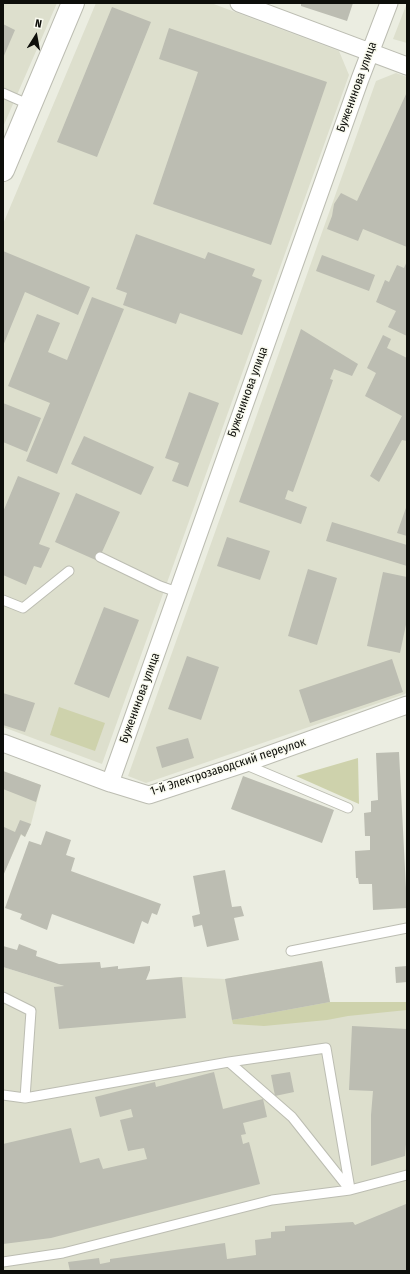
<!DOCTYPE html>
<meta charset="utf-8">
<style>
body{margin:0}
#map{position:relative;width:410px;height:1274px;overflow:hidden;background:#ebede1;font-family:"Fira Sans Condensed",sans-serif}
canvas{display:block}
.frame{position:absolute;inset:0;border:4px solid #0d0e0a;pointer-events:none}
.north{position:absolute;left:16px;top:16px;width:40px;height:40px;-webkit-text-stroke:3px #f9faef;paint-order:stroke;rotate:11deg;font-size:11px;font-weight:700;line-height:16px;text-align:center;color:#0d0e0a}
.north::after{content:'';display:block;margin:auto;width:14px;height:18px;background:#0d0e0a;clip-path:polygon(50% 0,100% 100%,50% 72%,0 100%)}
</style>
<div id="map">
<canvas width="410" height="1274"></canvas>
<div class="frame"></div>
<div class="north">N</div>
</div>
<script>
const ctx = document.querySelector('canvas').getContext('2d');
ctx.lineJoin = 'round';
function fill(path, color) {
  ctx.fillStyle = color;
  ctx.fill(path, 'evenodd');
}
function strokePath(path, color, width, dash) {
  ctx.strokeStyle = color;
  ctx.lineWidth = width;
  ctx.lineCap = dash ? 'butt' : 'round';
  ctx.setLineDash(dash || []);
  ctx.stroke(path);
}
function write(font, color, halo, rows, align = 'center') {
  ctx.font = font + ' "Fira Sans Condensed",sans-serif';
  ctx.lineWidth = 3;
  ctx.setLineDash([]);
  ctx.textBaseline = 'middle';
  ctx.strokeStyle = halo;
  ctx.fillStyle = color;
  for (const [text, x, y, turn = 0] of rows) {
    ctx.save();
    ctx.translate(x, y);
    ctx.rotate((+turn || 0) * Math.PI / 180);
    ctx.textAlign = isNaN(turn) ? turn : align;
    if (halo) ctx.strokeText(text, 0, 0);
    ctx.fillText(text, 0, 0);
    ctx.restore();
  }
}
const built = new Path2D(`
 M3,3H57L3,127Z
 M96,3H211L339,51L349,75L102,764L3,727V224Z
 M407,3V43L393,39Z
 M396,73L407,77V692L405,694L146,783L128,776L376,81Z
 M3,771L41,785L31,824L25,837L21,835L3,875Z
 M322,961L330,1002H407V1271H3V967L64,986L182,977L225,979Z`);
const green = new Path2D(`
 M59,707L105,723L95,751L50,735Z
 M358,758L359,804L296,776Z
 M330,1002H407V1010L348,1016L327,1020L264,1026L233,1024L232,1020Z`);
const building = new Path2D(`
 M301,3H353L347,21L301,6Z
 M112,7L151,22L97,157L57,142Z
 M3,24L15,30L3,58Z
 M169,28L327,82L271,245L153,204L198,72L159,59Z
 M407,92V247L363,229L358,241L327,229L332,216L334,204L341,193L357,201Z
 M136,234L205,259L208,252L255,269L252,276L262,280L242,335L180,313L176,324L123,305L127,293L116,289Z
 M3,251L90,287L78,315L25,292L3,346Z
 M322,255L375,275L369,291L316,271Z
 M407,261V336L388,327L396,311L376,302L385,280L389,282L397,265L404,268Z
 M92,297L124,309L57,474L26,461L50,403L8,386L37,314L60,323L48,352L67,360Z
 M301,329L358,364L352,376L334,369L330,379L333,380L293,492L288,490L285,499L307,507L301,524L239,502Z
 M383,335L391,339L387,348L407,358V441L402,440L379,482L370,476L402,416L365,396L376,373L367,368Z
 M189,392L219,403L188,487L172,481L179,463L165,458Z
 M3,403L41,418L27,452L3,442Z
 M84,436L154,467L141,495L71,464Z
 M18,476L60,493L39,544L50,548L41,568L34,566L26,585L3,575V512Z
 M76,493L120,512L98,561L55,542Z
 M407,505V536L397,533Z
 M332,522L407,545V566L326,541Z
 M227,537L270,551L260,580L217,566Z
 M308,569L337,578L317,645L288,636Z
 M383,572L407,577V620L400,653L367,646Z
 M104,607L139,620L109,698L74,684Z
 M187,656L219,667L201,720L168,709Z
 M392,659L403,692L310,723L299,690Z
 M3,693L35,703L25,732L3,725Z
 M188,738L194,758L162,768L156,747Z
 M399,752L407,908L373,910L372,884H359L358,878H356L355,851L370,850V836H365L364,813L371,812V801L378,800L376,753Z
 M3,771L41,785L36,802L3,789Z
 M243,776L334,810L322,843L231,809Z
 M20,820L31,824L25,837L21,834L3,876V829L4,827L15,832Z
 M46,831L71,840L66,855L75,858L71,871L161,904L157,915L152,913L148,924L142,921L134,944L52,914L47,930L20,919L22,914L5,908L29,841L41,845Z
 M225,870L232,907L241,906L244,916L234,918L239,940L207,947L202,925L194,927L192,916L200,914L193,876Z
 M19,944L37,951L36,956L59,964L100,962L101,968L118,966V969L150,966V970L146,980L182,977L186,1018L59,1029L54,987L64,986L3,967V946L17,950Z
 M322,961L330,1002L232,1020L225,979Z
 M407,966V982L396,983L395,967Z
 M352,1026L407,1029V1132L405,1156L371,1166V1115L373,1091L349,1090Z
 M214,1072L223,1109L263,1099L267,1117L243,1123L246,1134L241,1135L243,1144L249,1142L260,1184L51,1238L3,1244V1144L71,1128L80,1163L99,1158L103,1169L147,1159L144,1148L128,1151L120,1120L133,1117L131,1109L100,1117L95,1097L155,1082L156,1087Z
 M290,1072L294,1092L275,1096L271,1075Z
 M406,1204L407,1271H70L68,1262L99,1258L100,1264L110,1262V1259L225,1243L227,1259L256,1255L255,1240L271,1238V1232L285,1231V1226L353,1222L355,1225Z`);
const service = new Path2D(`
 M3,93L30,105
 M100,557L160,586L177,592
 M3,600L23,608L69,571
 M244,764L348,808
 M291,951L407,928
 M3,997L31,1011L25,1098
 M229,1062L326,1048L350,1189
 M3,1095L25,1098L229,1062L292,1117L350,1190
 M3,1262L63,1253L272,1200L350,1190L407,1175`);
const minor = new Path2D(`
 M239,3L407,66
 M3,743L110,783L149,795L243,764L407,705
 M110,783L360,79L389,3`);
const tertiary = new Path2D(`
 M3,170L73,3`);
const streetNames = [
 ["Буженинова улица",357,87,-70],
 ["Буженинова улица",248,392,-70],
 ["Буженинова улица",140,698,-70],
 ["1-й Электрозаводский переулок",228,767,-18]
];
fill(built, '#dddfcd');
fill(green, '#ced2ac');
fill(building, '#bcbdb2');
strokePath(service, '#bcbdb2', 11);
strokePath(minor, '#bcbdb2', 19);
strokePath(tertiary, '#bcbdb2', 24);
strokePath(service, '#fff', 9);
strokePath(minor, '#fff', 17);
strokePath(tertiary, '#fff', 22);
write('12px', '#0d0e0a', '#f9faef', streetNames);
</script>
